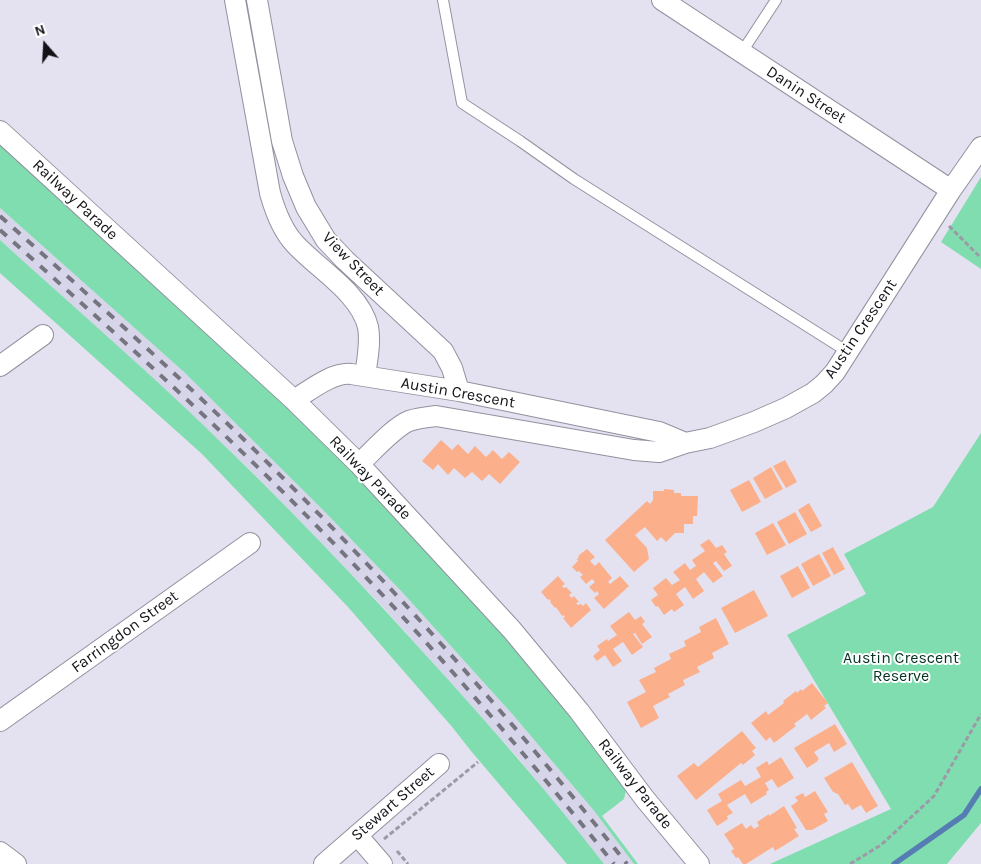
<!DOCTYPE html>
<style>
body{margin:0}
#map{position:relative;width:981px;height:864px;overflow:hidden;background:#e4e2f1;font-family:Karla,sans-serif}
canvas{display:block}
.north{position:absolute;left:20px;top:20px;width:50px;height:50px;-webkit-text-stroke:4px #fff;paint-order:stroke;rotate:341deg;font-size:14px;font-weight:700;line-height:20px;text-align:center;color:#121217}
.north::after{content:'';display:block;margin:auto;width:18px;height:22px;background:#121217;clip-path:polygon(50% 0,100% 100%,50% 72%,0 100%)}
</style>
<div id="map">
<canvas width="981" height="864"></canvas>
<div class="north">N</div>
</div>
<script>
const ctx = document.querySelector('canvas').getContext('2d');
ctx.lineJoin = 'round';
function fill(path, color) {
  ctx.fillStyle = color;
  ctx.fill(path, 'evenodd');
}
function strokePath(path, color, width, dash) {
  ctx.strokeStyle = color;
  ctx.lineWidth = width;
  ctx.lineCap = dash ? 'butt' : 'round';
  ctx.setLineDash(dash || []);
  ctx.stroke(path);
}
function write(font, color, halo, rows, align = 'center') {
  ctx.font = font + ' Karla,sans-serif';
  ctx.lineWidth = 4;
  ctx.setLineDash([]);
  ctx.textBaseline = 'middle';
  ctx.strokeStyle = halo;
  ctx.fillStyle = color;
  for (const [text, x, y, turn = 0] of rows) {
    ctx.save();
    ctx.translate(x, y);
    ctx.rotate((+turn || 0) * Math.PI / 180);
    ctx.textAlign = isNaN(turn) ? turn : align;
    if (halo) ctx.strokeText(text, 0, 0);
    ctx.fillText(text, 0, 0);
    ctx.restore();
  }
}
const built = new Path2D(`
 M0,208L184,372L324,511L403,593L514,716L595,812L634,864H604L520,760L384,608L310,531L250,470L195,417L0,240Z`);
const green = new Path2D(`
 M0,144L165,294L297,416L391,511L509,634L627,786L624,799L602,816L638,864H634L595,812L514,716L403,593L324,511L184,372L0,208Z
 M981,177V269L941,242Z
 M0,240C66,300 133,358 197,419C283,501 364,586 443,674C499,736 553,798 604,864H567L471,751L453,728L348,607L202,454L0,273Z
 M981,433V823L947,864H770L891,809L787,635L866,594L844,554L933,507Z`);
const stream = new Path2D(`
 M894,864L964,815L981,789`);
const building = new Path2D(`
 M441,440L452,450L458,444L468,454L475,446L486,457L493,450L502,459L509,452L520,462L500,484L489,474L482,481L472,472L465,478L454,468L448,475L438,464L433,470L422,461Z
 M785,460L797,482L786,488L773,466Z
 M771,467L783,489L765,499L753,478Z
 M749,480L761,502L742,512L730,490Z
 M664,489L674,490V493H681V496H698L697,516H693V524H684V533H675L666,542L661,537L657,541L645,527L635,535L647,548L649,559L634,572L605,540L647,501L650,504L653,500V491H664Z
 M809,503L822,526L811,532L798,510Z
 M795,512L807,534L789,544L777,522Z
 M773,523L786,545L767,555L755,533Z
 M709,539L716,548L722,545L727,552L724,554L732,566L724,571L716,561L713,563L723,576L713,583L704,572L696,579L704,591L693,599L685,587L676,594L684,605L674,612L672,609L664,615L658,606L656,607L651,600L658,595L653,588L666,578L672,585L680,580L673,572L685,563L690,570L696,566L692,560L705,551L700,545Z
 M833,547L845,569L834,575L822,553Z
 M587,549L595,557L590,561L595,566L599,562L612,578L608,582L610,584L620,576L629,586L604,609L594,598L599,594L597,591L595,593L589,587L595,582L592,579L586,584L580,577L583,575L579,571L577,572L572,567L578,561L577,559L579,557L578,556Z
 M819,554L831,576L813,586L801,564Z
 M798,566L810,588L792,598L780,576Z
 M558,576L565,584L562,586L564,588L566,587L572,593L569,595L572,598L574,596L579,602L576,603L578,605L581,604L583,606L586,603L591,610L571,628L563,618L565,617L563,615L562,616L556,607L555,608L550,602L551,601L549,599L548,600L541,592Z
 M754,590L768,616L735,633L721,608Z
 M629,612L635,620L641,616L645,622L642,624L652,637L642,644L635,633L633,634L643,647L632,655L623,642L613,649L622,661L613,667L605,655L597,661L593,656L600,650L597,646L607,639L608,641L617,635L610,626Z
 M716,618L729,644L712,653L714,658L697,667L700,672L683,680L685,685L668,694L670,697L653,706L659,718L641,728L627,702L646,692L639,680L656,672L654,668L671,659L669,654L686,646L684,641L701,632L699,627Z
 M812,683L828,703L824,706L826,708L811,720L807,714L794,724L796,726L774,743L770,737L766,741L751,723L766,711L768,715L784,703L783,701L796,691L797,693L801,689L802,691Z
 M835,724L847,744L834,752L829,743L814,752L819,759L817,760L818,761L807,768L794,748Z
 M742,731L756,748L752,751L755,755L743,765L741,763L696,800L677,776L694,763L698,767Z
 M781,757L794,778L778,788L772,779L765,783L769,790L766,792L767,794L751,804L745,794L727,805L733,813L727,816L728,819L717,826L707,810L722,801L718,794L741,780L745,786L761,777L756,768L767,761L769,765Z
 M852,762L878,806L866,813L861,805L852,810L848,804L845,805L838,794L833,792L824,778Z
 M815,791L828,812L824,814L828,821L812,830H806L791,806L798,801L795,797L803,793L805,797Z
 M784,806L797,828L794,829L799,836L775,851L773,847L746,864H743L738,857L736,858L731,851L734,849L724,834L742,823L746,829L751,825L754,829L759,826L757,822L769,814V816Z`);
const path = new Path2D(`
 M949,226L981,258
 M384,839L478,762
 M397,851L408,864
 M850,864L881,845L934,796L981,714`);
const lane = new Path2D(`
 M443,0L462,103L520,141L574,179L848,352
 M742,52L776,0`);
const street = new Path2D(`
 M235,0L270,193C275,211 282,230 295,244C318,269 360,293 368,327C371,343 367,360 365,376
 M257,0L282,141L293,176L306,207L326,240L345,260L443,351L452,368L459,391
 M662,0L951,190
 M0,131L294,400L359,464L512,630L579,711L645,799L699,864
 M0,366L43,335
 M294,400C309,391 332,372 351,374L459,391L659,432L685,443
 M359,464C372,452 394,427 409,421C418,418 427,417 436,416L634,450L659,452L685,443L710,438L754,422L786,408L813,393L824,384L835,372L951,190L981,147
 M0,721L250,543
 M357,835L382,864
 M0,852L16,864
 M324,864L439,764`);
const rail = new Path2D(`
 M0,216C96,302 192,387 283,478C405,599 520,729 627,864
 M0,230C98,318 196,405 290,499C405,614 512,737 614,864`);
const streetNames = [
 ["Danin Street",806,95,33],
 ["Railway Parade",75,200,43],
 ["View Street",353,264,46],
 ["Austin Crescent",861,329,-56],
 ["Austin Crescent",458,393,10],
 ["Railway Parade",370,478,46],
 ["Farringdon Street",125,632,-36],
 ["Railway Parade",635,784,52],
 ["Stewart Street",393,804,-41]
];
const parkNames = [
 ["Austin Crescent",901,658],
 ["Reserve",901,676]
];
fill(built, '#d7d5ea');
fill(green, '#80ddaf');
strokePath(stream, '#557db4', 5.5);
fill(building, '#fbb08b');
strokePath(lane, '#93919f', 12);
strokePath(street, '#93919f', 22);
strokePath(path, '#9c9aa6', 3, [5, 2.5]);
strokePath(lane, '#fff', 10);
strokePath(street, '#fff', 20);
strokePath(rail, '#76757f', 4, [9, 9]);
write('16px', '#121217', '#fff', streetNames);
write('16px', '#023421', '#fff', parkNames);
</script>
